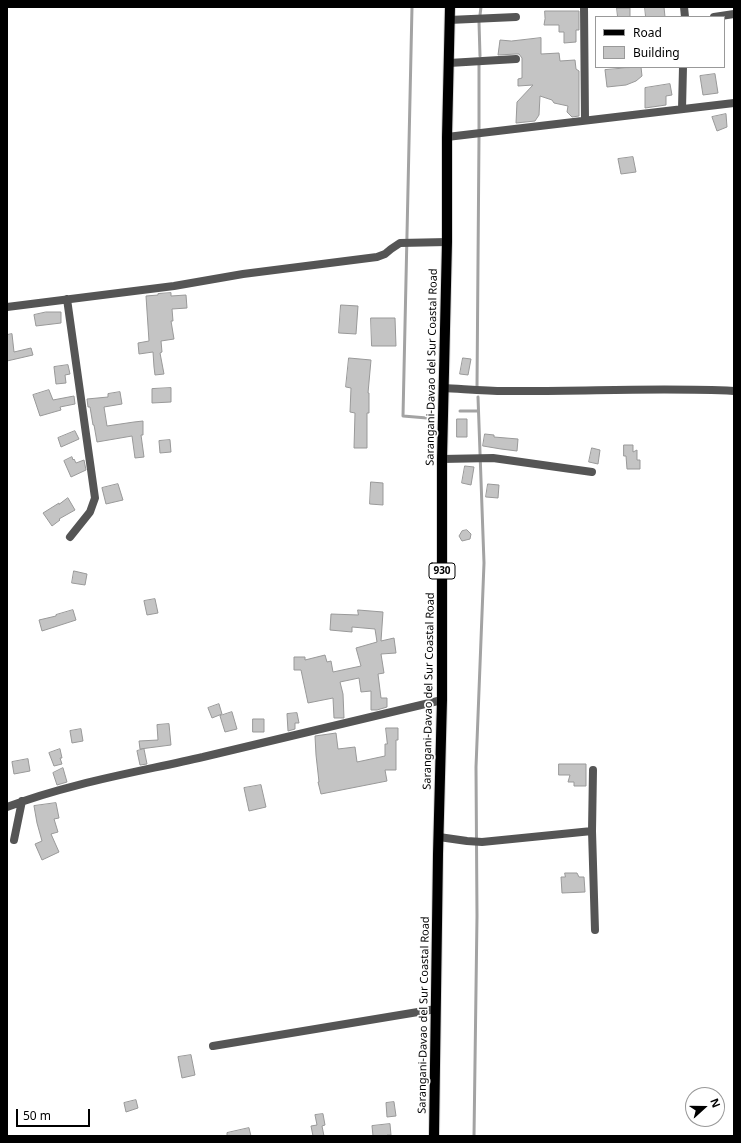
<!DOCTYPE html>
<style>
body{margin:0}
#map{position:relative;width:741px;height:1143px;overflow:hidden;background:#fff;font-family:"Noto Sans",sans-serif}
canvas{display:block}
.frame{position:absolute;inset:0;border:8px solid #000;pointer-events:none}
.legend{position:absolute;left:595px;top:16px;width:130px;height:52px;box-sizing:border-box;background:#fff;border:1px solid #999;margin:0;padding:5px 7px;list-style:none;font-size:12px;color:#000}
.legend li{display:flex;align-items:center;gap:8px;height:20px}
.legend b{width:20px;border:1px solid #999}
.north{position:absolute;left:685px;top:1087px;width:40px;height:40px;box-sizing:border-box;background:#fff;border:1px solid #999;border-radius:50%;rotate:69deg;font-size:11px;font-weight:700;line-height:16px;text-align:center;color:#000}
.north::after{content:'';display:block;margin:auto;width:14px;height:18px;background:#000;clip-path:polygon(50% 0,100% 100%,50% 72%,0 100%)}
.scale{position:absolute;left:16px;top:1109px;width:74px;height:18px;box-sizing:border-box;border:2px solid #000;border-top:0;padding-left:5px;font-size:12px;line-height:14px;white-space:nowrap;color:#000;-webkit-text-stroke:3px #fff;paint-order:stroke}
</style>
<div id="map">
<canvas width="741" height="1143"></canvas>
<div class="frame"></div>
<ul class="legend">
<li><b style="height:5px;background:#000"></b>Road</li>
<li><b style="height:11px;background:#c4c4c4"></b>Building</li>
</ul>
<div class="north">N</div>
<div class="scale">50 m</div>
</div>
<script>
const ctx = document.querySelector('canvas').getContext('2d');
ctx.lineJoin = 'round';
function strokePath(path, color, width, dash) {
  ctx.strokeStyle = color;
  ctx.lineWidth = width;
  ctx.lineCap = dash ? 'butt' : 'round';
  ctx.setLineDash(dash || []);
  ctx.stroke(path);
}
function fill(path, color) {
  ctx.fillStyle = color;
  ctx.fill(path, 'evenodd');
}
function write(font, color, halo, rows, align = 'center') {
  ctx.font = font + ' "Noto Sans",sans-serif';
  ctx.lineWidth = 3.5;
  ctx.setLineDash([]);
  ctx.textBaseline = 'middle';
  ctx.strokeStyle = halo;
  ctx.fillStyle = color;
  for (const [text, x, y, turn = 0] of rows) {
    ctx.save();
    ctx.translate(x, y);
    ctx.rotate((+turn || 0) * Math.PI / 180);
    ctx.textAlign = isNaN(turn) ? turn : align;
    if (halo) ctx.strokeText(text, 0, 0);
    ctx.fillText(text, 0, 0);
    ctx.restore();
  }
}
const stream = new Path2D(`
 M412,7L403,416L427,418
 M480,15L481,7
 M479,22L480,56
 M479,130V64
 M477,387L479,137
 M460,411H478
 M474,1136L477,916L476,767L484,563L478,397`);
const building = new Path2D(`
 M645,7H664L665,17H646Z
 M617,8H630V17H618Z
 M545,11H579V30H576V42L564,43V32H559V25H544L545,19Z
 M541,38V54L559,53L560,61L575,60L576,69L579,71V116L572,117L567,112L568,106L554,103L552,100L540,96L539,115L535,121L516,123L517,102L533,85L518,86V79L522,78V58L519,54H516L498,55L500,40L511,41Z
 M641,67L642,76L636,81L626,85L607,87L605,70Z
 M715,74L718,93L703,95L700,76Z
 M670,84L672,95L666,96V105L645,108V88Z
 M726,114L727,127L717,131L712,117Z
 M633,157L636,172L621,174L618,159Z
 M171,293V296L186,295L187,308L172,309L173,321H171L174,339L161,341L162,352L160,353L164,374L155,375L154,367L153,352L139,354L138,343L149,341L146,296L158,295V294Z
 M341,305L358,306L356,334L339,333Z
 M46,312H61V323L36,326L34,315Z
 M371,318H395L396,346H372Z
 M12,334L14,352L31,348L33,355L7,361V335Z
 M349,358L371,360L368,393H369V413H367V448H354L355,413L350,412L351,388L346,387Z
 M463,358L471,359L468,375L460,374Z
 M68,365L70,374L65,375L66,383L56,384L54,367Z
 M171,388V402L152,403V389Z
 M49,390L53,400L74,396L75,404L60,407L61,410L40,416L33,395Z
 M120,392L122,404L104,407L107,426L134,422L143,421V435H141L144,457L135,458L132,436L97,442L94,425H93L90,407H88L87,399L108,397V394Z
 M457,419H467V437H457Z
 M75,431L79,439L61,447L58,438Z
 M485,434L494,435V437L518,439L517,451L501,449L483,446Z
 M170,440L171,452L160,453L159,441Z
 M624,445H633V452L637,450V460H640V469H627L626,456H624Z
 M592,448L600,450L598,464L589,462Z
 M72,457L73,460L74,459L76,463L84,460L86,470L71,477L64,461Z
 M465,466L474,467L471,485L462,483Z
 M371,482L383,483V505L370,504Z
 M118,484L123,500L106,504L102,488Z
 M488,484L499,485L498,498L486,497Z
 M68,498L75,510L59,519L60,520L52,526L43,513L59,503V504Z
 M467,530L471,534L470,539L462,541L459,536L462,531Z
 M74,571L87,574L85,585L72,583Z
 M155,599L158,613L147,615L144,601Z
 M73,610L76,620L42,631L39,620L56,616V615Z
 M358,610L383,612L381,641L394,638L396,653L381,654L384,673L378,674L381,698H387V707L377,710H371V691L361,692L359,678L340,682L343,694L344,718H334L333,698L308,703L301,670H294V657H305V660L325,655L327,662L331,661L333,672L361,666L356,648L377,642L375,629L352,627V632L330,630L331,614L358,615Z
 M219,704L222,714L212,718L208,708Z
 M232,712L237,729L225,732L220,716Z
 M297,713L299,723H295V729L288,731L287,714Z
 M253,719H264V732H253Z
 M169,724L171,745L140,749L139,741L158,740L157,725Z
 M386,728H398V740H396V770H385L387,781L321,794L318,782H319L316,755L315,736L336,733L338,749L355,747L357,762L385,756V744H387Z
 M81,729L83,741L72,743L70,731Z
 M60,749L62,758H60L62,764L54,766L49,753Z
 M144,749L147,764L140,765L137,751Z
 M28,759L30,771L14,774L12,762Z
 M559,764H586V786H574V782H568L570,775H559Z
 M63,768L67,782L57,785L53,773Z
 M261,785L266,807L249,811L244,788Z
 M56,803L59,818L54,819L58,832L51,834L59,852L42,860L35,844L42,841L37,823L34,806Z
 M565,873H577L579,877H584L585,892L562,893L561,877H565Z
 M191,1055L195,1075L182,1078L178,1057Z
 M136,1100L138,1108L126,1112L124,1103Z
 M394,1102L396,1116L387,1117L386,1103Z
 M323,1114L325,1125L322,1126L324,1136H313L311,1126L317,1125L315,1115Z
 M390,1124L391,1135H387V1136H373L372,1126Z
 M249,1128L251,1136H227V1133Z`);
const minor = new Path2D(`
 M584,7L585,120
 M684,7L685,17
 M714,17L734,14
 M449,20L516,17
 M449,63L516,59
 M682,109L683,67
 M447,137L734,103
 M67,299L95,498L90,512L70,537
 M7,307L174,286L243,274L377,257L385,254L391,249L400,243L447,242
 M443,388C464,389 484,391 505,391C581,392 658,387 734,391
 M442,459L493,458L592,472
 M593,770L592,831L595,930
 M7,807C70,783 138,772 203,757C283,738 363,719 442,700
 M439,837L467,841L482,842L592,831
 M14,840L22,801
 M213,1046L436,1009`);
const primary = new Path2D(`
 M434,1136L438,854L442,700V459L447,242V137L450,7`);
const shields = [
 [442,571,26]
];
const shieldNames = [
 ["930",442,571]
];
const streetNames = [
 ["Sarangani-Davao del Sur Coastal Road",432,367,-89],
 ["Sarangani-Davao del Sur Coastal Road",429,691,-89],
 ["Sarangani-Davao del Sur Coastal Road",424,1015,-89]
];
strokePath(stream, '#a3a3a3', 3);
fill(building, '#c4c4c4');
strokePath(building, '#999', 1);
strokePath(primary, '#dbdbdb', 12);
strokePath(minor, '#555', 8);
strokePath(primary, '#000', 10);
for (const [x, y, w] of shields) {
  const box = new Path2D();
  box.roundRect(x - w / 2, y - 8, w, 16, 3);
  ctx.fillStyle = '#fff';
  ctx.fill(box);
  strokePath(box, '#000', 1);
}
write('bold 10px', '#000', null, shieldNames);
write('11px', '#000', '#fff', streetNames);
</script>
